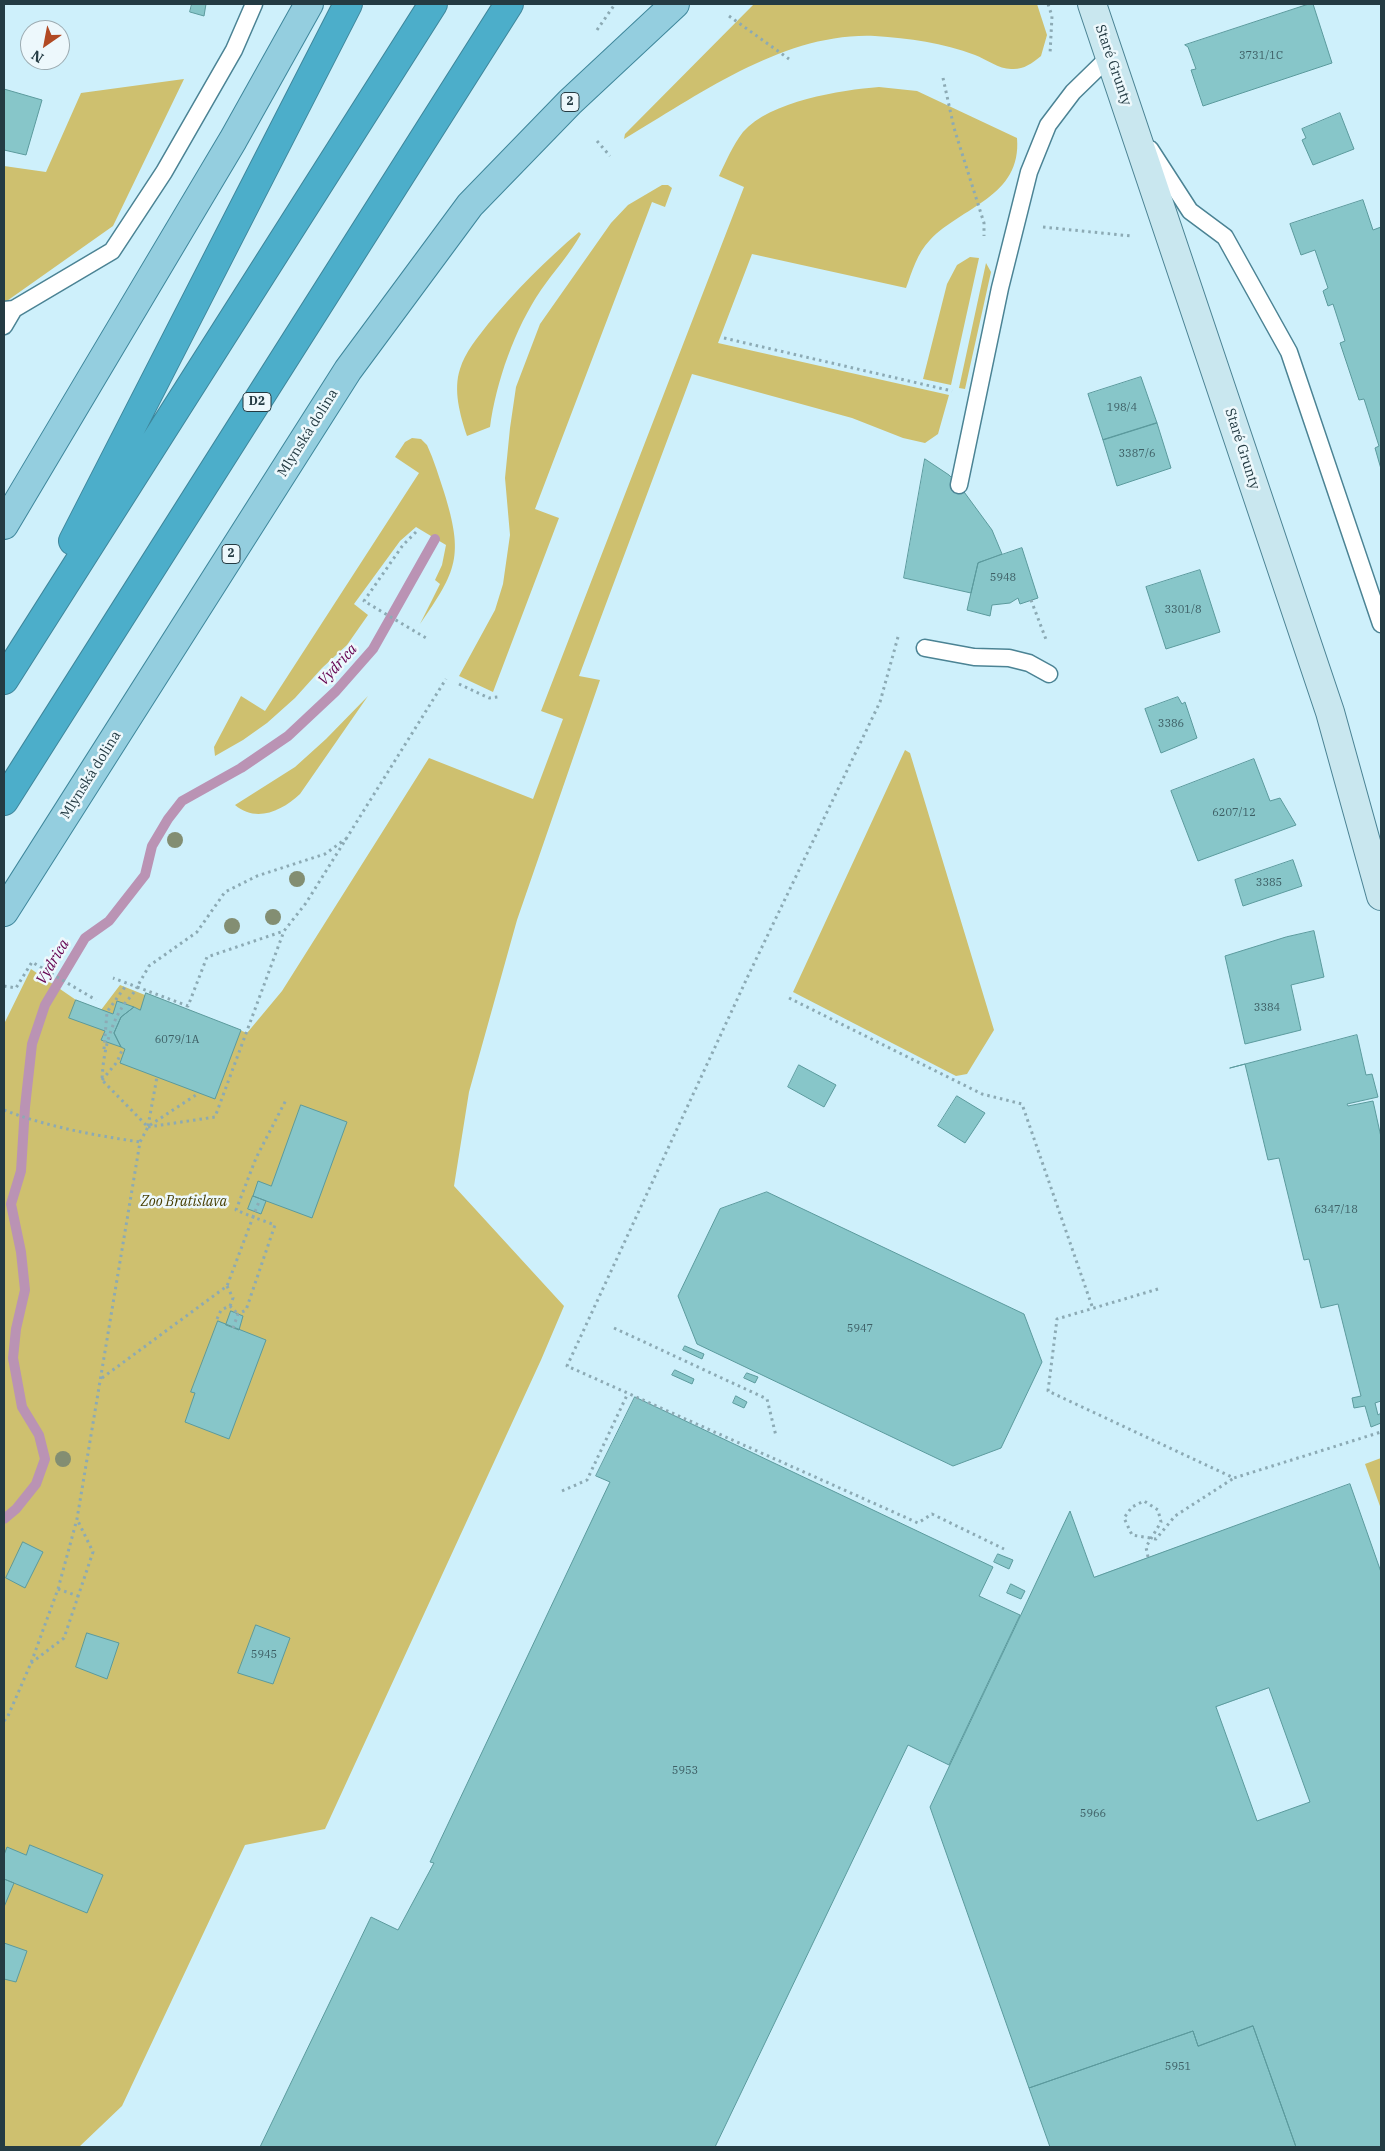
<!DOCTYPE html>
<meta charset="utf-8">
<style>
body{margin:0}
#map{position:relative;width:1385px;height:2151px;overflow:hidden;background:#cef0fb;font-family:"IBM Plex Serif",serif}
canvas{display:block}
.frame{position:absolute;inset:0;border:5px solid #243b43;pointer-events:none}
.north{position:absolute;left:20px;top:20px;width:50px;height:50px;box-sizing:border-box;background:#edf8fc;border:1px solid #9dacb2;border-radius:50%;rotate:213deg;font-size:14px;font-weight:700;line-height:20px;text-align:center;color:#243b43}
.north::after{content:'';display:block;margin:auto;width:18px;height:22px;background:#b14a24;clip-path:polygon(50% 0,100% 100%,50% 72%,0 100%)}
</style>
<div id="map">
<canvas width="1385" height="2151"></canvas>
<div class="frame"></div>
<div class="north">N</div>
</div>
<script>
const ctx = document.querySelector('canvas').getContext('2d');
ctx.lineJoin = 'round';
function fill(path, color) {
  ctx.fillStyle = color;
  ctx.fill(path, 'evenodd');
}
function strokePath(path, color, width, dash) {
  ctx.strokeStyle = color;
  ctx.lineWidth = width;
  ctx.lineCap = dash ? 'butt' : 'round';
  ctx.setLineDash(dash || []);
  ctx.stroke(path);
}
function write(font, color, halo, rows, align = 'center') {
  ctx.font = font + ' "IBM Plex Serif",serif';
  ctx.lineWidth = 5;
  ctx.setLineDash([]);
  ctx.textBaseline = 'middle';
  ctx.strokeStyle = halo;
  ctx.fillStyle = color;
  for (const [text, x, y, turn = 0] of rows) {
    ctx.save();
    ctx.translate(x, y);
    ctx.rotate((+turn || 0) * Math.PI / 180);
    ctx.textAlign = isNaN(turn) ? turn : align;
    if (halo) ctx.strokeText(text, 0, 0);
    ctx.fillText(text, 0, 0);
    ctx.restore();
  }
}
const green = new Path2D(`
 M754,4H1037L1047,35L1041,56C1031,64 1023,70 1011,69C999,69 986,59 975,55C943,43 909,38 875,36C784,32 699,95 624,139L625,134Z
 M184,79L113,226L4,303V166L46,172L81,93Z
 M879,87L917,91L1017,138C1022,197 961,207 930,240C917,253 912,272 906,288L752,254L718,343L949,395L938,434L925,443L903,438L852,418L692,374L579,676L600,680L517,920L469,1092L454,1186L564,1306L541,1360L325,1829L245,1845L122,2106L79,2147H4V1024L31,969L76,1000L101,1010L120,985L145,995L146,993L247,1033L282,991L429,758L533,799L563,719L541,711L744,187L719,176C726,161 733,145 743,132C770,101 841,90 879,87Z
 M662,185H668L672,188L665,207L652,202L535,509L559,518L493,692L459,676L495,610L503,584L510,535L505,478L510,428L516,387L540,324L611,223L628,205Z
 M579,232L581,234C570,254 554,271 541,290C515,328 496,382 490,427L467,436C460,415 453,390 460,369C465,352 478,337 488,324C516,290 546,260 579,232Z
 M970,257L979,258L951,385L923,379L947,284L957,265Z
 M986,263L991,272L965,389L959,388Z
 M412,438L421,439L427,445C434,460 439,477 444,492C464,556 457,571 420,624L440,584L435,580L442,565L446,545L416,527L400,541L354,604L368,615L347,645L322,668L295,698L267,723L243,740L215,756L214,747L241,696L265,711L419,473L395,457L405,442Z
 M368,696L300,794C282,811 256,823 235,805L295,767L326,739Z
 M905,750L910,753L994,1030L967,1074L956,1076L793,992Z
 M1381,1458V1509L1365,1464Z`);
const stream = new Path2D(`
 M4,1519L16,1509L36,1484L45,1459L39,1435L22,1407L13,1358L16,1329L25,1290L21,1252L11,1204L21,1171L25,1107L32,1044L45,1005L85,938L109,921L145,875L152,846L168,819L182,801L241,768L288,736L336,691L373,649L435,539`);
const building = new Path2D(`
 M192,4H206L204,16L190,12Z
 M1309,4H1313L1332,63L1203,106L1191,70L1196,69L1188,47L1185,45Z
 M4,89L42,100L26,155L4,150Z
 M1340,113L1354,149L1313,165L1302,140L1306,138L1302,129Z
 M1363,200L1373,230L1381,227V469L1375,448L1379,446L1364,399L1359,400L1340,343L1345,341L1333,304L1328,306L1323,291L1328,288L1315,250L1301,255L1290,224Z
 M1141,377L1157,423L1103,440L1088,394Z
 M1157,423L1171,468L1117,486L1103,440Z
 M925,459L949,475L959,485L992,530L1002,554L978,563L971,593L904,578Z
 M1022,548L1038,598L1020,604L1018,598L1010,603L992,605L990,616L967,610L978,563Z
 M1200,570L1220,632L1166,649L1146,587Z
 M1178,697L1182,704L1185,702L1197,738L1161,753L1145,709Z
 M1254,759L1270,801L1280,798L1296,825L1198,861L1171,791Z
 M1293,860L1302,886L1243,906L1235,880Z
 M1314,931L1324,977L1291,985L1301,1030L1245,1044L1225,956L1286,937Z
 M146,993L241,1030L215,1099L120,1063L125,1049L121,1047L114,1033L121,1017L134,1007L140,1010Z
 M76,1000L113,1014L117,1001L134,1007L121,1017L114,1033L121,1047L101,1040L105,1031L69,1018Z
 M1357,1035L1366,1075L1372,1074L1378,1097L1347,1104L1348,1106L1373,1101L1381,1137V1401L1375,1403L1378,1415L1381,1413V1423L1371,1427L1365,1406L1354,1408L1352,1398L1361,1396L1338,1304L1321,1308L1309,1259L1304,1260L1279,1158L1268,1160L1245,1064L1230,1068Z
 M799,1065L836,1085L824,1107L788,1087Z
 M957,1096L985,1113L965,1143L938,1126Z
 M301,1105L347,1122L312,1218L253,1196L258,1181L271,1186Z
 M767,1192L1024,1314L1042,1362L1001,1448L953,1466L697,1344L678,1296L720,1209Z
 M253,1196L266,1201L261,1214L248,1209Z
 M231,1311L243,1316L239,1330L226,1325Z
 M218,1321L266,1340L229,1439L185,1422L195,1393L191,1392Z
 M685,1346L704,1354L702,1359L683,1350Z
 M675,1370L694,1379L692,1384L672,1375Z
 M747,1373L758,1377L755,1383L744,1378Z
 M736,1396L747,1402L744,1408L733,1403Z
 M635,1397L993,1567L979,1596L1020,1615L949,1765L908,1745L715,2147H260L371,1917L398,1930L434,1863L430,1862L610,1482L596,1476Z
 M1350,1484L1381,1572V2147H1296L1253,2026L1198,2046L1193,2031L1029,2088L930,1807L1070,1511L1094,1577ZM1269,1688L1310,1802L1257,1821L1216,1707Z
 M23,1542L43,1552L25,1588L6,1578Z
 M998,1554L1013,1560L1009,1569L994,1562Z
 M1011,1584L1025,1591L1021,1599L1007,1593Z
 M256,1625L290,1638L273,1684L238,1673Z
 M87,1633L119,1643L107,1679L76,1667Z
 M30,1845L103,1875L87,1913L4,1879V1855L7,1847L26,1855Z
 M4,1879L14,1883L4,1907Z
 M4,1943L27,1951L16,1982L4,1979Z
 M1253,2026L1296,2147H1050L1029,2088L1193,2031L1198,2046Z`);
const path = new Path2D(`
 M1048,4L1052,16L1050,54
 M729,16L789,59
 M597,30L615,4
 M943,78L954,128L984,223V236
 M597,141L610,156
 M1043,227L1131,236
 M724,338L952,391
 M416,532L403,545L364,601L426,638
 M1031,600L1047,642
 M898,637L880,702L748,976L567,1366L918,1523L932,1514L1004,1549
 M459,684L489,698L498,697
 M347,838L325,854L257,876L225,892L197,932L149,966L137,987L188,1006L207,957L284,931L306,903L446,679
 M4,986L16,988L32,962L96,1000
 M789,998L982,1094L1022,1104L1093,1309
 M104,1049L107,1012L127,984
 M102,1080L117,1062L123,1048
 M4,1110C48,1127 93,1135 140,1142
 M150,1125L199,1093
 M148,1126L157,1077
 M148,1127L215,1117L284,931
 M227,1286L233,1298L230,1306
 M1158,1289L1057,1319L1048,1391L1234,1478L1381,1432
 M217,1319L221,1310L230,1306L238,1314
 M233,1328L238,1314L246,1310L275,1225L253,1217L260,1199
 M614,1328L767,1399L776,1436
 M102,1378L227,1286L253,1217L236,1210L256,1158L286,1100
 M562,1491L587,1480L628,1393
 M1148,1557L1146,1547L1161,1522L1158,1510L1144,1501L1132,1507L1124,1518L1132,1535L1156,1539L1175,1516L1234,1478
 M58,1589L78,1596
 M31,1663L64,1638L93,1552L77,1519
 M4,1721L8,1716L31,1663L58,1589L77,1519L140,1142L148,1127L102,1080C103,1056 108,1031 121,1009C125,1001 133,996 137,987L113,978`);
const lane = new Path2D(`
 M1150,149L1190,211L1225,237L1289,352L1381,624
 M4,310L14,309L112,251L164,172L234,50L254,4
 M4,326L14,309
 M959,485L1000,288L1029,172L1048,125L1073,92L1110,56
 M925,648L974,657L1009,658L1029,663L1049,674`);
const secondary = new Path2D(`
 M1092,4L1330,712L1381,896`);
const primary = new Path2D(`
 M4,525L233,140L309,4
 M4,912L348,370L470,205L570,102L675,4`);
const highway = new Path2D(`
 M73,541L348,4
 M4,680L433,4
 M4,801L509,4`);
const trees = [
 [175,840],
 [297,879],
 [273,917],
 [232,926],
 [63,1459]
];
const numberNames = [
 ["3731/1C",1261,56],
 ["198/4",1122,408],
 ["3387/6",1137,454],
 ["5948",1003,578],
 ["3301/8",1183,610],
 ["3386",1171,724],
 ["6207/12",1234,813],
 ["3385",1269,883],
 ["3384",1267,1008],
 ["6079/1A",177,1040],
 ["6347/18",1336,1210],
 ["5947",860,1329],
 ["5945",264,1655],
 ["5953",685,1771],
 ["5966",1093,1814],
 ["5951",1178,2067]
];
const shields = [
 [570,102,18],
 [257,402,28],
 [231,554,18]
];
const shieldNames = [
 ["2",570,102],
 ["D2",257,402],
 ["2",231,554]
];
const streetNames = [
 ["Staré Grunty",1113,65,71],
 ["Mlynská dolina",308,433,-58],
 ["Staré Grunty",1242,449,72],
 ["Mlynská dolina",91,775,-58]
];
const parkNames = [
 ["Zoo Bratislava",184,1202]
];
const waterNames = [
 ["Vydrica",338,665,-48],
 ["Vydrica",53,962,-59]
];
fill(green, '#cec06f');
strokePath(stream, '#ba93b4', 10);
fill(building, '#87c6c9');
strokePath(building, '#5b9a9d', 1);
strokePath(lane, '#4b8394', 19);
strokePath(secondary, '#4b8394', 30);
strokePath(primary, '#3e869b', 30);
strokePath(highway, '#3e869b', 30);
strokePath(path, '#8caab4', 3, [2.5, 4]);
strokePath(lane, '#fff', 16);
strokePath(secondary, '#c9e7ef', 28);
strokePath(primary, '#94cedf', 28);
strokePath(highway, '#4caeca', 28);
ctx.fillStyle = '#838e72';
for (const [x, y] of trees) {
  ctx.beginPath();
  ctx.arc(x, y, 8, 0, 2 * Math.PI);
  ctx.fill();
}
write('11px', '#3d5e64', null, numberNames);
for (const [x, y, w] of shields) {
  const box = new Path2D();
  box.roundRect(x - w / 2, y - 9.5, w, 19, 4);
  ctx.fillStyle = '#edf8fc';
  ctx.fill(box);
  strokePath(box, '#243b43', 1);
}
write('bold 12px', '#243b43', null, shieldNames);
write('14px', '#243b43', '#edf8fc', streetNames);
write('italic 14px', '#463d01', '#edf8fc', parkNames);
write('italic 15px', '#650250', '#edf8fc', waterNames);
</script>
